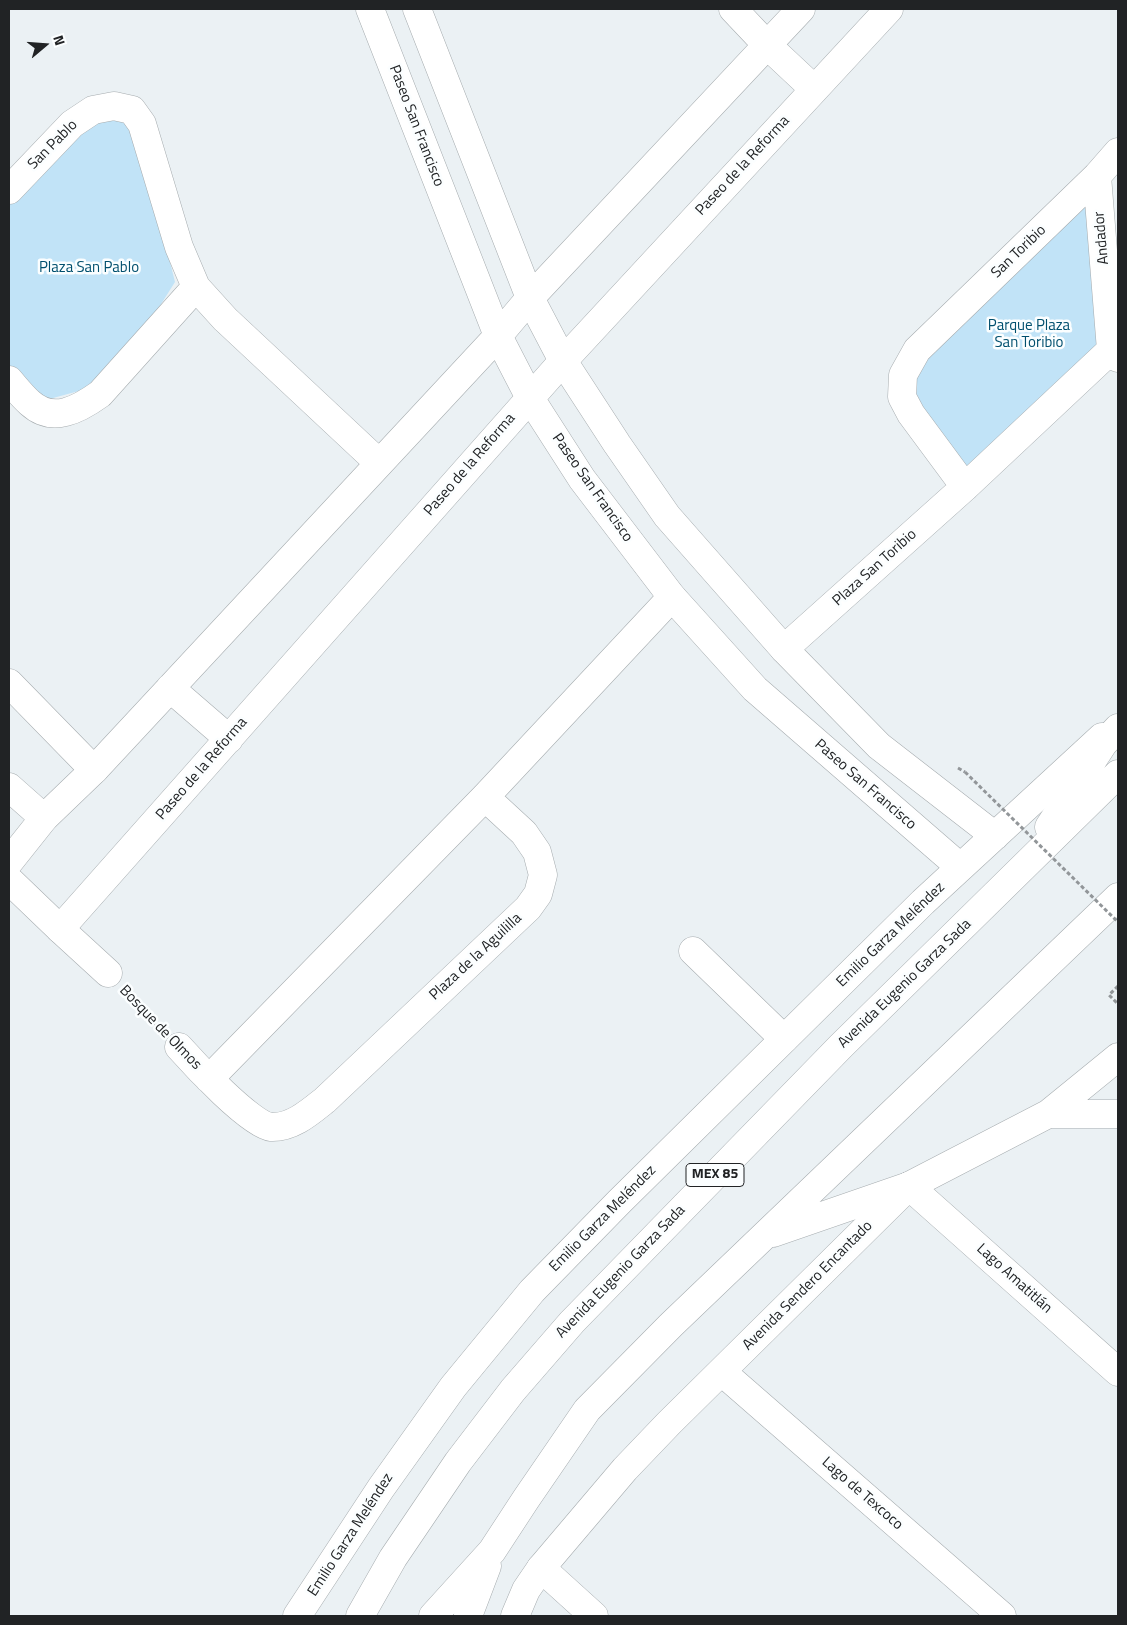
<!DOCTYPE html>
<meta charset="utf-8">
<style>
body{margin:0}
#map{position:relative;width:1127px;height:1625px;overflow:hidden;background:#ebf1f4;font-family:"Titillium Web",sans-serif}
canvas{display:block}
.frame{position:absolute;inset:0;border:10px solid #212325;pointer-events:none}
.north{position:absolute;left:20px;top:20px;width:50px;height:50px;-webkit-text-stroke:4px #fbfeff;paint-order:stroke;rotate:72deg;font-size:14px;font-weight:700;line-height:20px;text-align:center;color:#212325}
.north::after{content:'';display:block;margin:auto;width:18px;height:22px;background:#212325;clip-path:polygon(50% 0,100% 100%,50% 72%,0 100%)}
</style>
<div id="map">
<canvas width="1127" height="1625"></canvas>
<div class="frame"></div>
<div class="north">N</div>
</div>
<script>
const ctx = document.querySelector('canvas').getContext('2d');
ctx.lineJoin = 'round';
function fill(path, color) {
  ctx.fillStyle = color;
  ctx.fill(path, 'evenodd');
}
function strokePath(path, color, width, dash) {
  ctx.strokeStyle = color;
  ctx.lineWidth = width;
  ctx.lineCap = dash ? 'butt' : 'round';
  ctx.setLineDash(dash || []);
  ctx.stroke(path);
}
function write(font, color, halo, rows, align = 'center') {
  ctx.font = font + ' "Titillium Web",sans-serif';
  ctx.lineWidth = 5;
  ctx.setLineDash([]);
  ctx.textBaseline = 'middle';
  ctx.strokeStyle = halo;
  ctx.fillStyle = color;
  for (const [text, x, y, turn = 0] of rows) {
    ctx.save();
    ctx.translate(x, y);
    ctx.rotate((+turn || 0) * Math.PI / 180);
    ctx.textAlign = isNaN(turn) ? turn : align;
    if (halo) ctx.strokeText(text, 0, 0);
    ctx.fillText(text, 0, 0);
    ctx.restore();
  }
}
const green = new Path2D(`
 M132,110L175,282L112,382L31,404L9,380V190L72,124Z
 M1097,176L1111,350L965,487L903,375Z`);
const path = new Path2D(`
 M958,768L965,772
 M1118,986L1109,995L1118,1004
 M126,994L158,1027`);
const street = new Path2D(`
 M733,9L767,45L814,89
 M1097,176L1111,350L1118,358
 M9,190L72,124L93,110L114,106L132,110L142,124L179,247L196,287L225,319L379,463
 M9,380C16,388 22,396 30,403C53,424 79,409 100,394L196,287
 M965,487L911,414L902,397L903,375L917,350L1097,176L1118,152
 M784,649L965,487L1111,350
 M9,683L94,770
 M9,787L44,818
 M60,929L108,973
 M693,951L784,1039
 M179,1047C194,1064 251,1125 271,1127C292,1128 310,1112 325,1100L528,908L538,894L543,875L537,852L524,833L485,797
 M209,1079L485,797L672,597
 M909,1186L1118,1372
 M722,1372L1002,1616
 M541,1568L594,1616`);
const secondary = new Path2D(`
 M370,9L498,336L530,398L582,479L672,597L755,689L960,867
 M417,9L530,298L563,361L617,444L667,516L784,649L879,746L995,836
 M170,688L229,739
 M9,862L44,818L94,770L498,336L530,298L801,9
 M9,880L60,929L563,361L889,9
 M1048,1114H1118
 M297,1616L381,1488L453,1387L532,1291L619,1202L923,902L1102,737
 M515,1616L526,1590L541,1568L625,1469L669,1423L909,1186L1048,1114L1118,1057`);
const highway = new Path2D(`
 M1049,827L1103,744L1118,728
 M773,1233L909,1186
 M360,1616L393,1558L458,1462L513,1390L572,1322L841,1046L1118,774
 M433,1616L492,1551L526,1499L587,1410L671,1325L1118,897
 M468,1616L487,1566`);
const pathBridge = new Path2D(`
 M965,772L1118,922`);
const shields = [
 [715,1175,58]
];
const shieldNames = [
 ["MEX 85",715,1175]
];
const streetNames = [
 ["Paseo San Francisco",416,126,69],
 ["San Pablo",53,145,-45],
 ["Paseo de la Reforma",743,166,-47],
 ["Andador",1102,238,-95],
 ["San Toribio",1019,252,-44],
 ["Paseo de la Reforma",470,465,-49],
 ["Paseo San Francisco",592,488,55],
 ["Plaza San Toribio",875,568,-42],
 ["Paseo de la Reforma",202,769,-49],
 ["Paseo San Francisco",865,785,41],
 ["Emilio Garza Meléndez",891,935,-44],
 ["Plaza de la Aguililla",476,957,-43],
 ["Avenida Eugenio Garza Sada",905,984,-44],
 ["Bosque de Olmos",160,1028,46],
 ["Emilio Garza Meléndez",603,1219,-45],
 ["Avenida Eugenio Garza Sada",621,1272,-46],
 ["Lago Amatitlán",1014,1279,42],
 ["Avenida Sendero Encantado",808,1286,-45],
 ["Lago de Texcoco",862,1494,41],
 ["Emilio Garza Meléndez",351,1535,-57]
];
const parkNames = [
 ["Plaza San Pablo",89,268],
 ["Parque Plaza",1029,326],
 ["San Toribio",1029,343]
];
fill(green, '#c1e3f7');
strokePath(street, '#a6acaf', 29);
strokePath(secondary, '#a6acaf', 29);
strokePath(highway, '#a6acaf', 29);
strokePath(path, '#929699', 3, [4, 2.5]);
strokePath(street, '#fff', 28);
strokePath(secondary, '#fff', 28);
strokePath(highway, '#fff', 28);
strokePath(pathBridge, '#929699', 3, [4, 2.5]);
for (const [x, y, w] of shields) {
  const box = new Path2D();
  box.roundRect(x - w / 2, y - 11.5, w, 23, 4);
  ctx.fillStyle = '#fbfeff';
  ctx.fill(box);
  strokePath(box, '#212325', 1);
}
write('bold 14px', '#212325', null, shieldNames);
write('15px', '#212325', '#fbfeff', streetNames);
write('15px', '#004f6e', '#fbfeff', parkNames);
</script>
